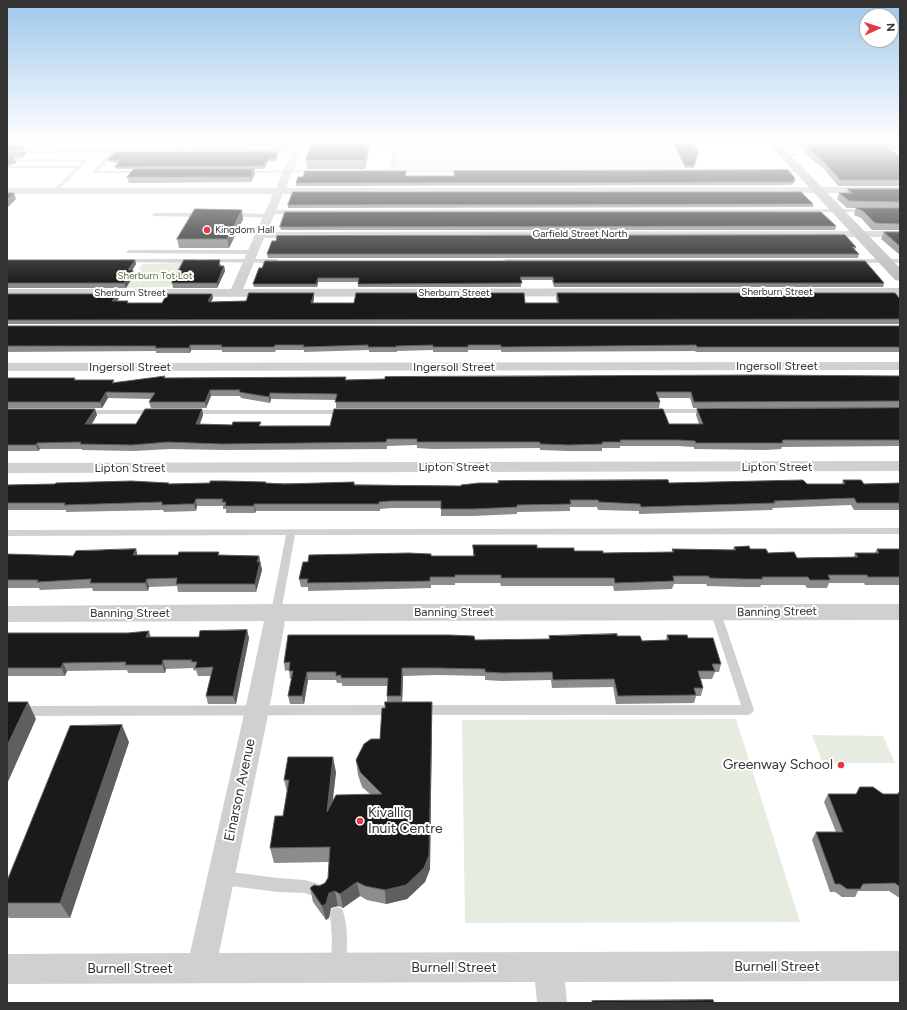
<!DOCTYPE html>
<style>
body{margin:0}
#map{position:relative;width:907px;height:1010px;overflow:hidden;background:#fff;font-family:Figtree,sans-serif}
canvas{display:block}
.frame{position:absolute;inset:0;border:8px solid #333;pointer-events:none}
.north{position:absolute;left:859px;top:8px;width:40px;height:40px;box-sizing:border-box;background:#fff;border:1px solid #adadad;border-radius:50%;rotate:87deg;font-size:11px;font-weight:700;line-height:16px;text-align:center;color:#333}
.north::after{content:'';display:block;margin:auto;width:14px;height:18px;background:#e63946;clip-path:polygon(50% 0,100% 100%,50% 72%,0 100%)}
</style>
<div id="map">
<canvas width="907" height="1010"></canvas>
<div class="frame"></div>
<div class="north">N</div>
</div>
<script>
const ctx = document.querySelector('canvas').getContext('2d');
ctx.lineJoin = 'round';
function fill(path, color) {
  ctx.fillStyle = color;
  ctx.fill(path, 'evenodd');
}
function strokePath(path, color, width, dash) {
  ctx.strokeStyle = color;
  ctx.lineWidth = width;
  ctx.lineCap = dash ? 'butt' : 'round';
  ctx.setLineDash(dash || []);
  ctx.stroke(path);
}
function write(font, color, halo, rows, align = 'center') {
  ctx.font = font + ' Figtree,sans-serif';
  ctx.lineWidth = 4;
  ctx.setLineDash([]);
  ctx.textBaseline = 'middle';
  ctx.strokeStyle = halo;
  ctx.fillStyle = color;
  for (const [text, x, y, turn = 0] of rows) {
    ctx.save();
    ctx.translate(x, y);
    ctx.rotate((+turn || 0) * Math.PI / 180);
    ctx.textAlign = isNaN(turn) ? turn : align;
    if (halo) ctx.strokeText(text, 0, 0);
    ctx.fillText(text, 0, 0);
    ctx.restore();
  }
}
const green = new Path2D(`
 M400,141H665L682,168L396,169Z
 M184,263L170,287L126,288L142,264Z
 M736,719L800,922L465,923L462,720Z
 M812,735L883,736L895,763H823Z`);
const lane = new Path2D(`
 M395,142L399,143L395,170H589L591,171L589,172H340L338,171L340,170H390L394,148H357L355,147L357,146H394Z
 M298,146H323L325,147L323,148H296Z
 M113,149L117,150L99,171H145V173H93V171Z
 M784,154H797L799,155L797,156H782Z
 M11,159L85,160L87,161L56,192L54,191V190L75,168H10L8,167L10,166H78L81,162L9,161Z
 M317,170V172H315L242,173L240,172L242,171Z
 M776,170H799L801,171L799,172H774V171Z
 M867,209L870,211L869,212L270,214L267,212L270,210Z
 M155,213H203L206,215L203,217L153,216V214Z
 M232,213L268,214L271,216L268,218L230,216V214Z
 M129,250H252L255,252L252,254L127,253L126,252Z
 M122,259H196L199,261L196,263L120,262L119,261Z
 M208,259H276L279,261L276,263L206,262V260Z
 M506,259H900V263L504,262L503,261Z
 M649,409H708L712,411L708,413H652L648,411Z
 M81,410H156L160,412L156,414H84L80,412Z
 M187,410H346L350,412L346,414H190L186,412Z
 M900,528V534L295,535L281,612L280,615H272L271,612L286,535L7,536V530Z
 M716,609L720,610L721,613L754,710L752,713L748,715H421L417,713L415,710L417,707L421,705H741L711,613L712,610Z
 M394,705L398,707L400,710L398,713L394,715L7,716V706Z
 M223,871L278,878L305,880L326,886L328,891L326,896L321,898L305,893L278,892L223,885L218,883L216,878L218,873Z
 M337,907L342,909C348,922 349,957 343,970L338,972L333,970L331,965L332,938L330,914L332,909Z`);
const street = new Path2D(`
 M296,141H305L286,188L900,187V193L283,194L267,232L900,231V237L264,238L243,289L900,288V296L7,297V289H231L273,194H7V188H276L291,153H7V147H294Z
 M900,362V370L7,371V363Z
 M900,461V471L7,473V463Z
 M276,604H900V620L285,621L269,710L219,953L900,951V981L565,982L567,1003H537L535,982L7,984V954L190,953L245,710L264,621L7,622V606Z`);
const secondary = new Path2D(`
 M766,141H777L900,268V281L895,280Z`);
const wall = new Path2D(`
 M7,141H295L293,145L282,146L87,144L7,146Z
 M305,141H392L391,144H368L369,150L365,169H307L306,160L312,144H305Z
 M794,141H900V150H892L900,157V186H838L824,169L804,153V150Z
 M674,143L698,155L694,168H685L674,146Z
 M7,146H23L26,154L22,158H14L16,163L7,166L8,169H7Z
 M278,152V154L276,161H268L264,169H172H254L255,174L251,182L129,183L127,177L134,169H116L115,167L118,163L109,162L108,160Z
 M406,176H454L795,178V181L791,185L296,186V183Z
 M848,189H900V208H847L837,199L839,193H847Z
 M813,204V207L288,208V205Z
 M856,208H900V230H872L861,218L854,215Z
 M243,219L229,248H179L177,239Z
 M836,226L835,230H281L280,227Z
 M884,232H900V255L881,239Z
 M856,247L855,250L859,254L858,258H268L267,254Z
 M7,260H135L136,264L132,270L134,275L126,288H7Z
 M221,264V266H224L225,271L217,288H173L172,283Z
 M259,268L884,283L883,287H554L552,280H521V287H358V282H318L317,287H254L253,284Z
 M557,293L900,299V324H7V294L119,298L117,301L129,303H162L213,298L211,302L246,301L314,298L313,303H557L556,298Z
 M7,326H900V352H696L695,351L501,352V350H468V352H433V350L397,351V352H369V350L304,352V350H276L275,352H222V350H191L190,353H156V351L7,352Z
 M900,376V408H693L690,398H658L660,402L659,408H336V400L271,399L270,403L241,398L240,396H211L206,408H151L149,402L151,399L108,398L102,408H7V378L76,380L115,382L166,378L346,377V380Z
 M900,408V446L782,447L781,449L766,450L694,449V447L677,446H620V448H602V451H568L540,450V448L433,449L417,448V445L387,446V449L224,450L170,449L134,451L82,450V449H40L38,451H7V409H95L97,415L91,424H136L202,409L203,415L200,424L261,426L699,424L696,415L697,409Z
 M843,480L864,484L900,483V510H854L851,505L773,508L772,510L639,514V511L598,510L597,507H570V511L517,512V514L473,516H441V508H391L380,509V511H256L255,513H226V509H223V506H197L196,511L164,512L163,510L66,512V510H7V485L169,483V484L266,483L461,486L669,483L807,484H842Z
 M473,545L537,548L574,551L603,553L672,552V549L733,550L734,547L797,558L854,557L855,553H875L877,549H900V585H865L864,583H829L827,588H807L805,585H761L760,587H742L707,586L706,584H674L672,589L614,591L613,586H501L500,583H455V585H431V588L308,591V587H301L299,579L431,556H473Z
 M136,549L137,555L219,556H259L262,570L256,592H178L177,586L149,587L148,591H93L92,588L40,590L39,588H7V554L73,556Z
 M247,630L249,638L236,704H208L206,696L211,676H198L196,670L194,671L193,668L166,669L165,673H128L127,670L67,671L65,676H7V636L151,637H199Z
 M667,635L688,638L721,664L719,672H715L712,679H701L703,688L701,696H696L694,703L616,704L613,687L552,688L551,680L502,681L485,680V676L438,675L403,676L402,702L432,717L430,869L425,882L407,899L386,904L367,900L360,896L343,908L338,906L331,908L329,918L326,920L313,902L310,888L319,886L325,883L328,878L329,862L274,863L270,848L283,816L287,792L284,780L336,772L332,802L370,794L362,787L358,775L356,760L380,739L385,708L387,702V686H342V683H337L336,680H308L304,704H290L288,696L292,679H290L289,670L285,671L284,663L475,640L549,639V636H617L642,641L666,640Z
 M129,742L70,918H9L7,915V881Z
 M900,790V897H898L889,891H858L855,897H842L835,892H830L812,840L816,832H836L824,802L828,794H898Z`);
const shadedWall = new Path2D(`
 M281,141H295L293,145L282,146Z
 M368,141L369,150L365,169V160Z
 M23,146L26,154L22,158L19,149Z
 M278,152V154L276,161L275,159Z
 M13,154L16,163L7,166L8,169L7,166V156Z
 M268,159V161L264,169L263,166Z
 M254,169L255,174L251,182L250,177Z
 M795,178V181L791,185L792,182Z
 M14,193L16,199L7,208V200Z
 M242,210L243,219L229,248L227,239Z
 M135,260L136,264L129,275L128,270Z
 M224,266L225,271L217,288V283Z
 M133,270L134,275L126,288L124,283Z
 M318,278V282L317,287L316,284Z
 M314,293V298L312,308L311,303Z
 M117,294L119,298L113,306L112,301Z
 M212,294L213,298L209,306L208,301Z
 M190,345L191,350L190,353L189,348Z
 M210,390L211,396L206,408L205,402Z
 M106,392L108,398L102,408L100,402Z
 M270,393L271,399L270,403L269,397Z
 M95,409L97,415L88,431L85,424Z
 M202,409L203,415L197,431L196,424Z
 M37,443L40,449L38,451L36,445Z
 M196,499L197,506L196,511L194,504Z
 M254,504L256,511L255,513L254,506Z
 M136,549L138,558L133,555Z
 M259,556L262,570L256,592L255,584Z
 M147,579L149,587L148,591L145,583Z
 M247,630L249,638L236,704L233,696Z
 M149,631L151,639L146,637Z
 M163,660L166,669L165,673L162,665Z
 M63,663L67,671L65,676L61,668Z
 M402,668L403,676L402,704L401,696Z
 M307,672L308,680L304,704L302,696Z
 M28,702L36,719L7,784V746Z
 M432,702V717L430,869L425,882L407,899L386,904L385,890Z
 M122,725L129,742L70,918L60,903Z
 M333,757L336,772L330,826L327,812Z
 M357,882L360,896L343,908L340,894Z
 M335,891L338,906L331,908L329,918L326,920L322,906L329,893Z`);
const building = new Path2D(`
 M313,141H368L365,160H306Z
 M678,141H688L693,144L698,152L694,166H685L674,143Z
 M802,141H900V145H885L900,157V180H840L825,163L806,147L805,144Z
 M7,146H23L19,149L7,150Z
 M115,152H278L275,159H268L263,166L115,167L120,160H108Z
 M7,153V154H13L7,156Z
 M134,169H254L250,177H127Z
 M788,170L795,178L792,182L296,183L298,177H303L305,171H406L405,176H454V171Z
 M848,189H900V202L849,201L839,193H852Z
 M293,192H801L813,204L288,205Z
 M7,193H14L7,200Z
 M856,208H900V224L875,223L863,211Z
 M195,209L242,210L227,239H177Z
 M285,212H821L836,226L280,227Z
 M884,232H900V246Z
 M845,235L856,247H852L859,254H267L272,241H276L277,236Z
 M7,260H135L128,270H133L124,283H7Z
 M184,260H220L219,266H224L217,283H172Z
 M265,261H865L884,283H554L553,277H520L522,283L358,284L359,278H318L316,284H253L259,268H262Z
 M249,293H314L311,303H354L356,293H524L525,303H559L557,293H895L900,299V319L7,320V294H117L112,301H128L127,303H162L167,294H212L208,301L211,302L246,301Z
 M7,326H900V347H697L696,345L501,347V345H468V347H433V345L396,346V347H368V345L303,347L304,345H275L274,347H221L222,345H190L189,348H155L156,346H7Z
 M759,375L900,376V401L694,402L691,392H656L660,402H335L337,394L270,393L269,397L239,392L240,390H210L205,402H149L155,393L106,392L100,402H7V378H75L74,380H114L112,383L165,376L164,378L346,377L345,380L385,379V377Z
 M900,408V440H783L782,441L783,443H696L695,441L678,440H620L621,442H602L603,444L569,445L540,444V442H417V439H387L386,442L222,444L168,442L132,445L80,444L81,442L37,443L36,445H7V409H95L85,424H136L145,409H202L196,424L232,425L233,422H261L259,426H330L334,409H663L669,424H703L697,409Z
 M668,480L669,483L803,480L807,484H845L843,480H861L864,484L900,483V503H857L854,498L774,501L775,503L641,507L640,504L599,502L598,500H570L571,504L517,505V507L473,509H441V501H390L379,502V504H254V506H225L226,502H222L223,499H196L194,504H186L162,505V502L64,505L65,503H7V485L55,484L56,483L131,481L169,483L168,484L210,483V481H225L266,482L265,483L284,484L354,482V485L461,486V485L479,483H499L498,481Z
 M473,545H537V548H574V551H603V553L674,552L672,549L736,550L734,547L749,546L750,549H766L768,553L794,552L797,558L858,557L855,553H879L877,549H900V577H868L867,575H828L830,580H810L808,577H762L763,579H744L709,578V576H673L674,581L615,583L614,578H501V575H455V577H430V581L307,583L308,579H299L303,562H308L309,555L409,553L431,554V556H474Z
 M136,549L133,555H178L179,552H219L218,555L259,556L257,562H260L255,584H176L177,578L147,579L145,583H90L91,579L37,582L38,580H7V554L73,556L76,551Z
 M247,630L233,696H206L213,667L195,668L197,662H191L192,660H163L162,665H125L126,662L63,663L61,668H7V636L8,633H128L149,631L146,637H199L200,631Z
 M617,634V636H640L642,641L669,640L667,635H687L688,638H713L721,664H712L715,671H698L703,688H694L696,695L618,696L614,679L553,680L552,672L503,673L485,672V669L438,668H402L401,696H387L388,678H341V675L336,676V672H307L302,696H288L293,671H289L290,662L284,663L288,635H449L474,636L475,640L550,639L549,636Z
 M7,702H28L7,746Z
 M385,702H432L429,855L424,868L406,885L385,890L365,886L357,882L340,894L335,891L329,893L326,904L322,906L310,888L314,885L319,886L325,883L328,878L330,847L270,848L275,816H283L289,780H284L288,757H333L327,812L336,795L382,794L360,772L356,760L364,744L371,739H380L382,708H385Z
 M122,725L60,903H7V881L70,726Z
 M860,787H873L883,794H898L900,790V887L895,883L863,884L860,889H847L840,884H835L816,832H843L828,794H856Z
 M713,1000L714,1003H593L592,1001Z`);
const markers = [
 [207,230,4,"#e63946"],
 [841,765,4,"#e63946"],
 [360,821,4,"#e63946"]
];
const farPoinames = [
 ["Kingdom Hall",215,230]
];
const farStreetnames = [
 ["Garfield Street North",580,234],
 ["Sherburn Street",777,292],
 ["Sherburn Street",130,293],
 ["Sherburn Street",454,293]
];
const farParknames = [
 ["Sherburn Tot Lot",155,276]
];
const streetNames = [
 ["Ingersoll Street",777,366],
 ["Ingersoll Street",130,367],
 ["Ingersoll Street",454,367],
 ["Lipton Street",454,467],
 ["Lipton Street",777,467],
 ["Lipton Street",130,468],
 ["Banning Street",454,612],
 ["Banning Street",777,612,-1],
 ["Banning Street",130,613]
];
const nearPoinames = [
 ["Greenway School",833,765],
 ["Kivalliq",368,813,"left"],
 ["Inuit Centre",368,829,"left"]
];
const nearStreetnames = [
 ["Einarson Avenue",240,790,-78],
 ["Burnell Street",777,967],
 ["Burnell Street",454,968],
 ["Burnell Street",130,969]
];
fill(green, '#e6ecdf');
fill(lane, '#d0d0d0');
fill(street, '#d0d0d0');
fill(secondary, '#bdbdbd');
fill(wall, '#8c8c8c');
fill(shadedWall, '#5f5f5f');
fill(building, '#1a1a1a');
strokePath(building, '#5f5f5f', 1);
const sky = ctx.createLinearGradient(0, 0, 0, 283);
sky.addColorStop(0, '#9ec6ea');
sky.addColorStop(0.5, '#fff');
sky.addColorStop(1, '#ffffff00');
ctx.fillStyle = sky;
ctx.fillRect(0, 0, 907, 283);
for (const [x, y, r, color] of markers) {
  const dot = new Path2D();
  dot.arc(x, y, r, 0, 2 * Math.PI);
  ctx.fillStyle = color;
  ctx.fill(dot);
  strokePath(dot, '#fff', 1.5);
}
write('10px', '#333', '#fff', farPoinames, 'left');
write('10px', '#333', '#fff', farStreetnames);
write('10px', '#56703f', '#fff', farParknames);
write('12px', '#333', '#fff', streetNames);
write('14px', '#333', '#fff', nearPoinames, 'right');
write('14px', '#333', '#fff', nearStreetnames);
</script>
